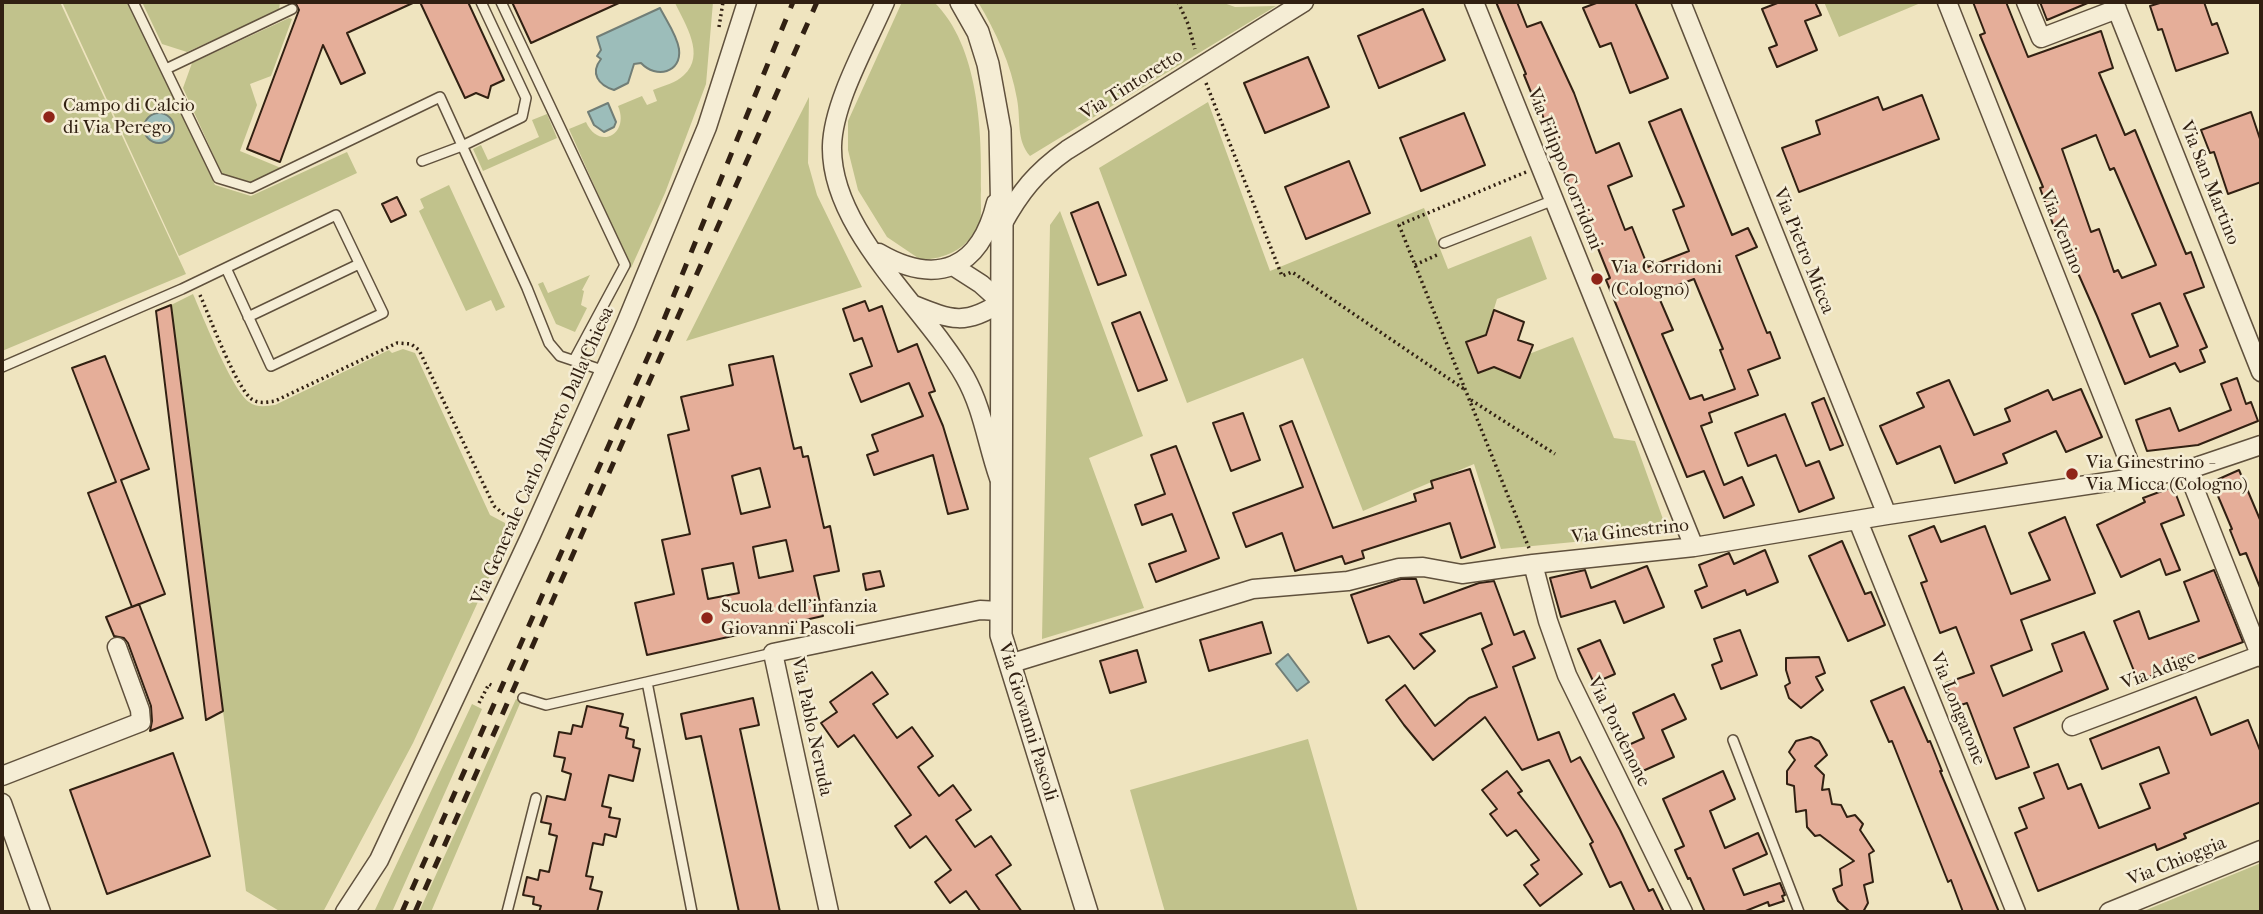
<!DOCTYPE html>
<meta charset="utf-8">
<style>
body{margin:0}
#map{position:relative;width:2263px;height:914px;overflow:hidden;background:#efe4bf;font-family:"IM FELL French Canon",serif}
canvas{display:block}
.frame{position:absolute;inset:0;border:4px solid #312012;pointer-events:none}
</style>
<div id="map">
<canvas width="2263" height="914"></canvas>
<div class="frame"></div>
</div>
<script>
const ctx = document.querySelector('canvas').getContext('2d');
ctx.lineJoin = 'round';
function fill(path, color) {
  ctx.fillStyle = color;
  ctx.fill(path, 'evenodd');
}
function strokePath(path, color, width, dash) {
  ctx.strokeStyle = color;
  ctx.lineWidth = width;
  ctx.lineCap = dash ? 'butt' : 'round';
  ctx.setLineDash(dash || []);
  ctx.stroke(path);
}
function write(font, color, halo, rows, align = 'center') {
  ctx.font = font + ' "IM FELL French Canon",serif';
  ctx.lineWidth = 5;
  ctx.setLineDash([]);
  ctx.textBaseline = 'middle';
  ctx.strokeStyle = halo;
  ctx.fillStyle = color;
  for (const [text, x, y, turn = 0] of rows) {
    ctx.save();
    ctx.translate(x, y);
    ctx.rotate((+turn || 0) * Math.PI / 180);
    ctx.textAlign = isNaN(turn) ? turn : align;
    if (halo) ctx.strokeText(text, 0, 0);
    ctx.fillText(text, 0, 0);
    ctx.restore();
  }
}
const green = new Path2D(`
 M2,2H60L186,274L2,351Z
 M62,2H128L215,185L251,196L347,152L357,173L179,256Z
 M142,2H280L279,10L187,52L162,44Z
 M713,2L706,84L665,193L631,268L569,129L586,122C599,151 630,134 618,106L642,96L647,105L657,101L653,90C663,86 676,83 684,75C706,55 685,24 675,3Z
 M902,2H934C979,46 982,131 981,190C980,201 983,219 978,227C964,251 946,258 921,260L887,237L858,190L848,150V121Z
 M978,2H1221L1235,7L1276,6L1030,156C1016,140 1021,120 1017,99C1011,64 996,32 978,2Z
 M1824,2H1923L1839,37Z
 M289,18L292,19L271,76L250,84L257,105L240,151L281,168L249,183L222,174L183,88L192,63Z
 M809,97L808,163L817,195L862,287L686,341Z
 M1208,102L1270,271L1424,208L1448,269L1531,236L1547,279L1497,299L1486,335L1466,342L1477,373L1494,367L1520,377L1529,354L1573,337L1614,438L1635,441L1668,533L1501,549L1474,464L1363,511L1303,358L1187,403L1099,168Z
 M547,114L557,138L483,171L473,149L481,145L488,160L539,137L532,120Z
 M449,185L505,307L496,311L491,300L466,311L419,211L424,208L420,199Z
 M1060,211L1143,436L1089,458L1144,608L1042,639L1050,225Z
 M590,275L582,290L584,291L581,305L587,308L575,332L556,324L538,284L543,282L548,293Z
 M193,294C203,317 232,390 249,402C256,408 267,406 275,405L389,350L392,353L403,349L415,353L490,515L505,523L506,541L413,743L323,912H281L246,891L171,305Z
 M516,699L521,701L431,912H419Z
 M472,704L482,709L392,912H374Z
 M1308,739L1358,912H1165L1130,790Z
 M2261,863V912H2141Z`);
const water = new Path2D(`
 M660,8C666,20 677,35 679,49C682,73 656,79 641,63L634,64L628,83L614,90C598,85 590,73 601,59L597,56L601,50L597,37Z
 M608,103L616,122L614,127L604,132L594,125L588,112Z
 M144 128a15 15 0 1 1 30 0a15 15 0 1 1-30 0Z
 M1288,654L1309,682L1297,691L1276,664Z`);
const building = new Path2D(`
 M291,2H415L347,33L365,73L341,84L323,45L280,162L247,149L299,10L296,4Z
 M420,2H468L504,80L491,86L488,98L476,93L465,98Z
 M512,2H621L531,43Z
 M1496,2H1517L1527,27L1541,22L1574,93L1596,153L1619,143L1632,176L1608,186L1625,230L1632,227L1648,267L1689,251L1673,210L1684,206L1649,122L1681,109L1732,235L1748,228L1757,247L1736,256L1767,333L1770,332L1780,358L1748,370L1758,395L1709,413L1712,422L1701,426L1724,485L1742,477L1754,505L1724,518L1704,471L1687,477L1606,280L1610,278L1576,194L1573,195L1539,106L1537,107L1524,75L1526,74ZM1694,279L1723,349L1720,350L1735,389L1704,400L1702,395L1690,399L1662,334L1673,330L1657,293Z
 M1599,2H1635L1668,78L1630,93L1611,43L1600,47L1583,8Z
 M1780,2H1815L1821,15L1805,21L1817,50L1777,67L1769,48L1777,45L1762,9Z
 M1973,2H2006L2028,57L2101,31L2113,68L2099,73L2125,135L2135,130L2186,254L2191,252L2204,287L2184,294L2207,347L2200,350L2205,362L2180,372L2175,363L2125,384L2097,316L2078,273L2076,274L2059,228L2055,230L2040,188L2043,187L1980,35L1985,33ZM2096,135L2110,170L2114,168L2156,265L2122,278L2118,270L2114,272L2099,229L2091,232L2062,149ZM2160,303L2178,346L2150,357L2132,314Z
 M2040,2H2090L2047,20Z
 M2163,2H2204L2212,25L2217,23L2228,53L2176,71L2162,29L2158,30L2150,6Z
 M1423,9L1445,60L1379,88L1358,36Z
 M1308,57L1329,107L1265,133L1244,83Z
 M1922,95L1939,139L1799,192L1782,148L1820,134L1816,121L1878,97L1883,110Z
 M2251,112L2261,142V182L2228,194L2214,152L2210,153L2201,130Z
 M1464,113L1485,165L1421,191L1400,138Z
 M1349,161L1370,213L1306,239L1285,187Z
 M397,197L406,215L391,222L382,204Z
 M1098,202L1126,275L1098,285L1071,213Z
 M865,301L869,311L882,306L898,352L917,344L935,391L929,393L943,426L968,509L948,514L933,455L874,475L867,455L878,451L872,435L923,416L909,383L861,402L850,374L872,366L862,338L854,341L843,309Z
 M171,305L223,711L206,720L156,311Z
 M1494,310L1524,322L1518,340L1533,345L1520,378L1494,367L1478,373L1466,342L1486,335Z
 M1140,312L1167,380L1138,391L1112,323Z
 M105,356L149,469L121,480L165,594L132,607L88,493L116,482L72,368Z
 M773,356L794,449L801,447L803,457L808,456L824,528L830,526L839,571L814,576L823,616L647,655L635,603L674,594L662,540L690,534L668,435L689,430L681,397L733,385L729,365ZM760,468L770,507L741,514L732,476ZM786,540L793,571L759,578L753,547ZM733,563L739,593L708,599L702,569Z
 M2237,378L2246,404L2251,402L2258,421L2198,445L2147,451L2136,420L2170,408L2179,431L2231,410L2221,384Z
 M1949,380L1974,435L2010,421L2005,409L2048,390L2053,400L2081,389L2102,437L2066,452L2056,431L2003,454L2007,463L1955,483L1940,446L1897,464L1880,426L1924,407L1917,393Z
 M1824,398L1843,445L1830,450L1812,403Z
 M1243,413L1260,460L1231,471L1213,423Z
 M1785,414L1806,466L1819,461L1834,498L1799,512L1776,455L1748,466L1735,433Z
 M1292,421L1333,528L1416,501L1414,494L1433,488L1431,481L1470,469L1495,547L1461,558L1450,523L1362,551L1364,558L1345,564L1342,556L1295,571L1282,533L1246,547L1233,513L1303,487L1280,426Z
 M1176,446L1219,558L1156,582L1149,564L1186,551L1172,514L1142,525L1135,505L1165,494L1151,455Z
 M2239,470L2261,522V590L2246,553L2240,555L2230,530L2232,529L2212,482Z
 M2173,487L2184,515L2161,524L2180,570L2166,575L2160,559L2121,577L2097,525L2145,502L2143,498Z
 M2065,517L2095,593L2021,620L2032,650L1991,666L2003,696L2062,671L2052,644L2084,632L2108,689L2014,728L2029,767L1996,779L1967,703L1955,707L1946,683L1974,673L1956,627L1940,633L1921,583L1927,581L1909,536L1934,526L1941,542L1985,526L2011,594L2050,580L2029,533Z
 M1842,541L1865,594L1871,592L1885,625L1848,641L1809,556Z
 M1765,550L1778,582L1747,595L1745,590L1702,608L1695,591L1707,586L1699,565L1729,553L1734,564Z
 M1647,566L1664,607L1624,623L1615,601L1561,617L1550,578L1585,570L1591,588Z
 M2214,570L2243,642L2138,681L2114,621L2139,611L2149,639L2199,621L2184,582Z
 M880,571L884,586L866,590L863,574Z
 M1401,579H1416L1424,603L1479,583L1494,581L1514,635L1524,631L1535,658L1513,667L1538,740L1559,732L1571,762L1580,757L1620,830L1649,891L1653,889L1664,912H1635L1621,882L1610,887L1590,844L1593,842L1549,760L1522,770L1485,717L1433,760L1404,725L1386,700L1405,685L1435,726L1469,698L1497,687L1482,649L1492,644L1481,613L1420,634L1435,651L1414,669L1389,636L1368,643L1351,595Z
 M139,604L183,718L150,731L152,721L151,706L128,643L124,638L114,636L106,617Z
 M1262,622L1271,653L1209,671L1200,640Z
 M1740,630L1757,675L1721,689L1712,665L1722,661L1714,639Z
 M1600,640L1615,674L1594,683L1578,649Z
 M1137,650L1146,682L1110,693L1100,661Z
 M1819,657L1825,673L1816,677L1823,690L1801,708L1789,698L1785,686L1790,683L1786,670V658Z
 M872,672L888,694L873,704L897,738L912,727L933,756L918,767L939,796L953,785L971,810L956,820L975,847L991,836L1011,865L996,875L1022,912H981L966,891L950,903L935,882L951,870L926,836L910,848L895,826L911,815L854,735L838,747L821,723L837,712L830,702Z
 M1904,687L1928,742L1930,741L1942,771H1940L1999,912H1963L1951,880L1948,882L1892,741L1889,742L1871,701Z
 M1674,694L1686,719L1662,730L1674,757L1636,774L1624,747L1644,738L1633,713Z
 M2196,697L2211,735L2248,720L2261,753V802L2184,834L2186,838L2157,850L2155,844L2038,891L2015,833L2027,828L2019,808L2044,798L2034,773L2058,764L2068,789L2081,784L2099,828L2150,808L2140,784L2169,773L2159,747L2102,769L2090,739Z
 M753,698L759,725L740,729L780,912H739L701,736L686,739L681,714Z
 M587,706L623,714L620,726L628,728L626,738L634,740L633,747L640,749L633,781L609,775L602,806L611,808L609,817L620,819L616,837L605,834L603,845L593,843L586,876L593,877L590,889L602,892L597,912H539L541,906L533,904L534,897L523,895L527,877L538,880L540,870L549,872L557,836L549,834L551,824L541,822L547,796L565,800L571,774L562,771L565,758L554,756L559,732L571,734L573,725L582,727Z
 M1811,737L1819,741L1827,755L1815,766L1824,775L1822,790L1829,789L1832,804L1841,805L1847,817L1855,815L1863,824L1860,830L1874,851L1869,854L1873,882L1864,885L1868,903L1863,912H1850L1838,901L1833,889L1842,885L1840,869L1854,861L1820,835L1815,836L1807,827L1806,810L1796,812L1794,786L1787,784V771L1795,760L1789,752L1796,741Z
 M173,753L210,856L107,894L70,790Z
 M1507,771L1522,791L1518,793L1582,874L1540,906L1524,885L1538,874L1531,865L1539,860L1516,830L1507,836L1490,814L1497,809L1482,790Z
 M1723,771L1735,799L1710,811L1725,848L1758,833L1767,854L1733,869L1744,895L1780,883L1785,895L1782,896L1784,901L1769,906L1768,902L1743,912H1705L1690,878L1688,879L1675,850L1684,846L1663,799Z`);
const path = new Path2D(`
 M1178,2L1188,24L1195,49
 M719,27L723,2
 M1206,83L1282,276L1292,272L1464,389
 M1526,172L1399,225L1529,548
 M1415,265L1439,254
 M200,295C209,315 237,391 253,400C260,404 268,402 275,401L397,343L411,344L419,350L494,506L513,522L515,526
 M1471,400L1555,454
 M1638,527L1644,530V535
 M479,703L489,684L493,686`);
const service = new Path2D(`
 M133,2L218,178L251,188L440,97L527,288L549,343L560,356L605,371
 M501,2L625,265L574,360
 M166,69L292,9
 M422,161L462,146L522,117L526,98L481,2
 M1444,243L1554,200
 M248,317L359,264
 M2,367L182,289L336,215L383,313L271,366L226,268
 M523,698L546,705L647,682
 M1733,740L1799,912
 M507,912L536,798
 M692,912L647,682L773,653`);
const minor = new Path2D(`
 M885,2C868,42 833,102 832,146C830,230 926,308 965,377C983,409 987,444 999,478
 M1474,2L1694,547
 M1681,2L1887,515
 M1947,2L2135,477
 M2026,2L2041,38L2117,9
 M2114,2L2261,372
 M1002,225C1020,192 1036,172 1067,150L1304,2
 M879,253C938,287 980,268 996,203
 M914,305C951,320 966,326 1001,302L981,284L953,266
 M2187,470L2261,657
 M1858,521L2016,912
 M1533,564L1548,621L1567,675L1683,912
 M1009,664L1253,589L1348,581L1399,568L1423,567L1462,574L1533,564L1694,547L1887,515L2187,470L2261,445
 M2072,726L2261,655
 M2,776L141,722L140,710L117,647
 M2,803L41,912
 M345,912L379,860L531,535L626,323L707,127L747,2
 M829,912L773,653L980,610L1000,611
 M2109,912L2261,850`);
const tertiary = new Path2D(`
 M961,2L978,32L988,64L1000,130L1002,225L1001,635L1087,912`);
const rail = new Path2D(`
 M402,912L658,334L793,2
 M415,912L817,2`);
const markers = [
 [49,117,7,"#8f2418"],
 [1597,279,7,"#8f2418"],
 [2072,474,7,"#8f2418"],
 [707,618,7,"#8f2418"]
];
const streetNames = [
 ["Via Tintoretto",1132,85,-32],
 ["Via Filippo Corridoni",1564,169,68],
 ["Via San Martino",2209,183,68],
 ["Via Venino",2061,232,68],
 ["Via Pietro Micca",1803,251,68],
 ["Via Generale Carlo Alberto Dalla Chiesa",543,456,-66],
 ["Via Ginestrino",1630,532,-6],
 ["Via Adige",2159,671,-21],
 ["Via Longarone",1957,709,68],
 ["Via Giovanni Pascoli",1027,722,73],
 ["Via Pablo Neruda",811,727,78],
 ["Via Pordenone",1618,732,64],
 ["Via Chioggia",2177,862,-22]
];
const poiNames = [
 ["Campo di Calcio",63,106],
 ["di Via Perego",63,128],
 ["Via Corridoni",1611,268],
 ["(Cologno)",1611,290],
 ["Via Ginestrino -",2086,463],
 ["Via Micca (Cologno)",2086,485],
 ["Scuola dell’infanzia",721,607],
 ["Giovanni Pascoli",721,629]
];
fill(green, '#c1c28c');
fill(water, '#9cbdba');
strokePath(water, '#717e77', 2);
fill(building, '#e5ae99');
strokePath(building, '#312012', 2);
strokePath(service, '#60513d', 12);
strokePath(minor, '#60513d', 21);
strokePath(tertiary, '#60513d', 24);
strokePath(path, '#312012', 3.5, [2, 3.5]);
strokePath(service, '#f5edd5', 9);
strokePath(minor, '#f5edd5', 18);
strokePath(tertiary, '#f5edd5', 21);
strokePath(rail, '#312012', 5, [12, 12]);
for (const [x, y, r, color] of markers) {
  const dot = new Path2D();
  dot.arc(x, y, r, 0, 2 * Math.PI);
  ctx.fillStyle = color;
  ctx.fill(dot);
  strokePath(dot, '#f5edd5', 2.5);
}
write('19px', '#312012', '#f5edd5', streetNames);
write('19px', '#312012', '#f5edd5', poiNames, 'left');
</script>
